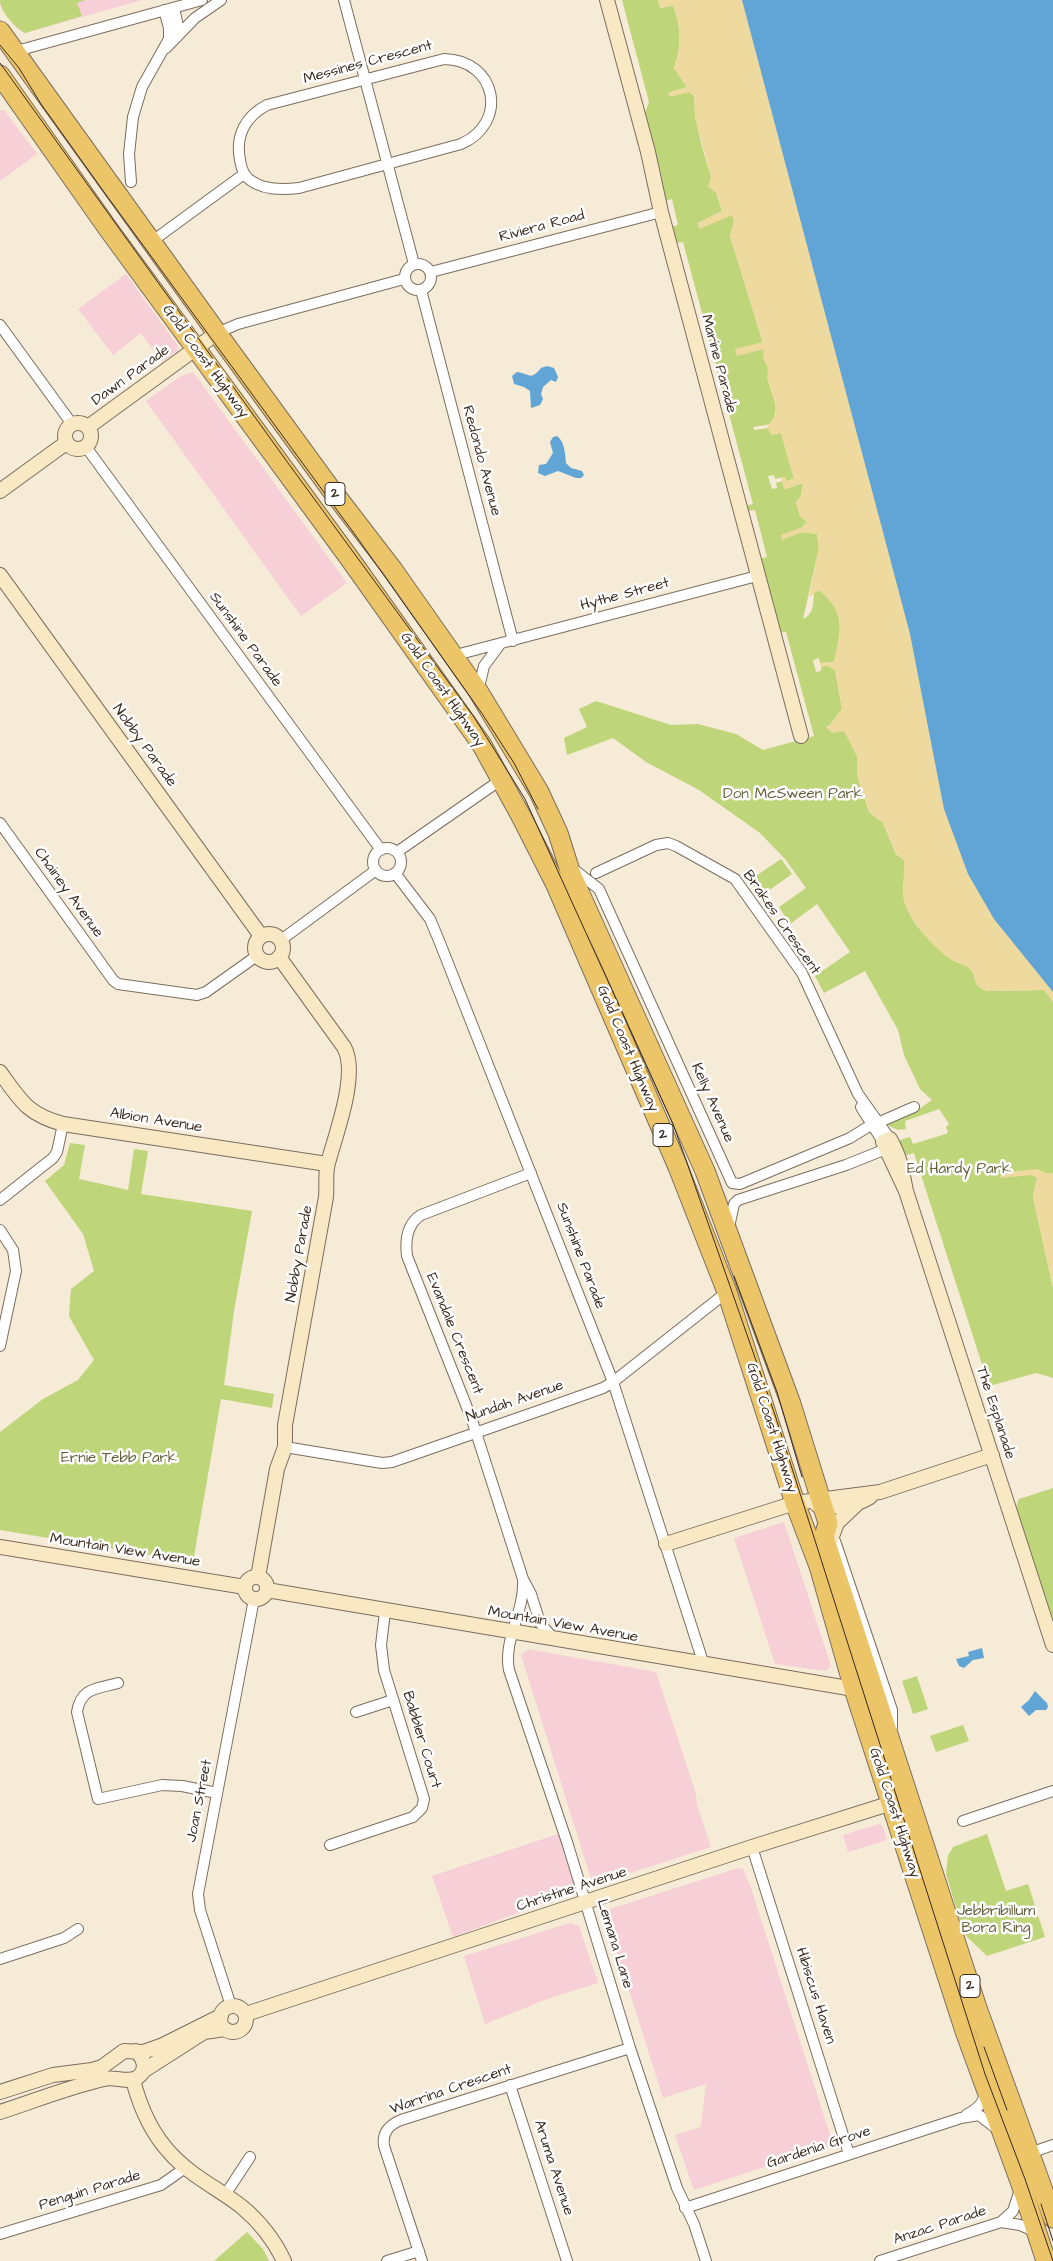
<!DOCTYPE html>
<style>
body{margin:0}
canvas{display:block;background:#f5ebd7}
</style>
<canvas width="1053" height="2261"></canvas>
<script>
const ctx = document.querySelector('canvas').getContext('2d');
ctx.lineJoin = 'round';
function fill(path, color) {
  ctx.fillStyle = color;
  ctx.fill(path, 'evenodd');
}
function strokePath(path, color, width, dash) {
  ctx.strokeStyle = color;
  ctx.lineWidth = width;
  ctx.lineCap = dash ? 'butt' : 'round';
  ctx.setLineDash(dash || []);
  ctx.stroke(path);
}
function write(font, color, halo, rows, align = 'center') {
  ctx.font = font + ' "Architects Daughter",sans-serif';
  ctx.lineWidth = 5;
  ctx.setLineDash([]);
  ctx.textBaseline = 'middle';
  ctx.strokeStyle = halo;
  ctx.fillStyle = color;
  for (const [text, x, y, turn = 0] of rows) {
    ctx.save();
    ctx.translate(x, y);
    ctx.rotate((+turn || 0) * Math.PI / 180);
    ctx.textAlign = isNaN(turn) ? turn : align;
    if (halo) ctx.strokeText(text, 0, 0);
    ctx.fillText(text, 0, 0);
    ctx.restore();
  }
}
const built = new Path2D(`
 M0,0H142L25,33L15,27L0,5Z
 M2,110L5,111L37,154L0,181V111Z
 M126,274L178,346L177,351L162,362L141,333L113,355L78,309Z
 M193,372L347,583L301,616L146,401L181,376Z
 M784,1522L831,1666L826,1671L775,1664L734,1538Z
 M528,1649L656,1672L696,1794L697,1805L711,1847L599,1883L591,1879L521,1655Z
 M879,1824L883,1827L887,1840L848,1852L843,1835Z
 M561,1833L579,1890L453,1937L432,1876Z
 M738,1868L743,1869L751,1888L832,2141L829,2146L694,2190L675,2135L701,2127L706,2084L663,2098L604,1911Z
 M570,1923L579,1926L598,1983L547,1999L485,2024L464,1956Z`);
const green = new Path2D(`
 M0,0H85L77,3L82,16L25,33C15,27 0,12 0,0Z
 M622,0H658L661,8L673,5C681,26 682,46 674,68L687,87L668,93L689,92L694,96C695,136 711,173 722,211L698,223L699,228L732,214L734,221L730,236L763,343L736,349L737,355L764,349C763,357 767,360 768,367C769,371 767,375 768,379C771,397 782,406 771,424L753,427L754,430L769,428L781,433L794,479L786,481L785,477L775,479L774,475L768,476L772,489L777,488L776,483L782,481L785,489L803,483L801,496L796,502L800,516L807,522L801,528L782,535V539L802,532L817,534L819,548L803,619C814,614 813,604 814,593L819,590C847,613 841,630 834,662L820,663L819,658L813,660L816,672L821,671V667L827,665L835,670L842,709L830,725L826,727L844,730L857,756V775L869,812L883,823L896,854L904,860C905,874 902,890 906,903C911,927 933,942 949,957C954,963 964,963 969,968C979,978 970,985 987,991L1045,990L1053,1002V1173L999,1178L1032,1175L1037,1178L1033,1197L1053,1288V1378L1036,1373L989,1386L914,1153L903,1156L899,1143L900,1140L910,1137L913,1144L946,1134L948,1132L946,1127L949,1124L939,1109L905,1121L906,1129L898,1130L887,1125L916,1111L932,1100L920,1089L904,1055L898,1030L865,971L824,993L815,976L850,952L817,904L790,924L779,907L806,888L785,859L760,833L699,790L646,762L613,738L567,755L564,738L587,727L579,709L596,701L671,725L698,724L736,734L763,750L814,736L786,632L779,633L760,559L767,557L755,510L747,511L746,506L753,504L683,242L676,243L671,227L678,225L672,199L665,201L660,169L644,115L649,102Z
 M781,859L792,874L761,896L750,880Z
 M70,1143L85,1145L79,1179L128,1190L134,1149L148,1151L141,1194L252,1211L234,1311L224,1385L274,1394L272,1408L221,1399L193,1562L0,1530V1432L43,1399L78,1380L94,1360L69,1316L71,1289L94,1271L83,1234L45,1181L64,1165Z
 M1053,1488V1620L1016,1507L1019,1499Z
 M917,1676L928,1709L913,1714L902,1681Z
 M963,1725L969,1741L936,1752L930,1736Z
 M987,1834L1006,1891L1028,1884L1045,1937L987,1956L964,1934L946,1874L948,1856L953,1847Z
 M247,2232L263,2249L269,2261H214Z`);
const sand = new Path2D(`
 M658,0H836L1053,871V1002L1044,990L987,991C970,985 979,978 969,968C965,964 957,963 952,960C935,950 905,916 903,896C902,884 905,872 904,860L897,855L883,823L869,812L857,775V756L844,731L832,733L826,727L830,725L842,709L835,670L827,666L821,667L820,663L834,662C841,631 847,613 819,590L809,597L819,548L817,534L802,532L782,540L781,535L801,528L807,522L800,516L796,502L801,496L803,483L784,489L781,478L785,477L786,481L794,479L781,433L771,435L767,426L776,415V406L767,378L768,368L763,358L764,349L737,356L735,349L763,342L730,236L734,221L732,215L700,229L698,223L722,211L717,193L708,187L711,176L695,118L694,96L689,92L670,97L668,93L687,87L674,68C682,47 681,26 673,5L660,8Z
 M1037,1169L1046,1173H1053V1288L1033,1197L1037,1178L1032,1175L998,1178L1007,1172Z`);
const water = new Path2D(`
 M742,0H1053V992L994,919L968,874L944,809L910,634Z
 M547,366L554,368L558,377L556,382L551,380L543,387L541,394L543,399L540,405L531,408L530,391L524,387L514,384L512,376L517,372C531,374 530,381 541,368Z
 M557,436C565,442 565,454 566,463L571,468L582,471L584,475L581,478H576L558,471L545,476L538,473L539,465L546,464L553,453L550,442L553,437Z
 M982,1648L984,1658L973,1660L964,1668L959,1666L956,1659L969,1656L968,1652Z
 M1035,1691L1047,1703L1048,1707L1046,1710H1036L1029,1716L1021,1707L1029,1700Z`);
const street = new Path2D(`
 M344,0L414,264
 M174,8L178,26L177,37
 M166,48L195,18L221,0
 M13,52L202,0
 M444,59C497,60 509,123 461,144L299,188C283,190 263,190 250,180C243,175 241,167 240,160C235,135 246,116 267,105Z
 M131,182L129,154L133,117L142,87L169,39V28L164,10
 M151,242L244,174
 M405 277a13 13 0 1 1 26 0a13 13 0 1 1-26 0Z
 M431,272L661,212
 M421,290L513,641
 M0,325L72,424
 M217,333L238,324L404,279
 M86,447L381,850
 M452,656L757,576
 M478,691L484,666L501,643
 M0,823L113,980L118,984L197,995L206,992L258,955
 M373 862a14 14 0 1 1 28 0a14 14 0 1 1-28 0Z
 M397,852L502,779
 M572,868L599,889L732,1183L740,1184L850,1138L866,1128L914,1107
 M395,873L430,919L440,943L613,1382L704,1665
 M596,873L656,845L668,843L676,846L735,879L802,973L858,1094L890,1139
 M281,940L376,870
 M861,1107L883,1142
 M531,1173L421,1215C407,1224 405,1240 407,1256L472,1420L523,1579L531,1594L540,1623L554,1639
 M0,1200L53,1158L57,1152L63,1124
 M729,1227L734,1204L738,1200L846,1165L886,1149
 M0,1230L13,1250L16,1271L0,1346
 M285,1447L382,1463L392,1462L544,1409L603,1388L613,1382L727,1292
 M835,1541L892,1710V1727
 M523,1579C525,1612 503,1639 509,1670L567,1842L630,2048L677,2188L694,2224L706,2261
 M118,1683C97,1689 81,1687 77,1712L98,1799L162,1785L182,1786L217,1793
 M356,1712L393,1700
 M963,1821L1053,1791
 M330,1845L413,1817L422,1808L424,1799L384,1670L381,1645L385,1612
 M752,1847L849,2154
 M0,1959L64,1938L78,1929
 M231,2006L200,1910L198,1894L254,1599
 M510,2085L567,2261
 M966,2115C977,2109 985,2103 985,2090
 M1027,2154L1053,2145
 M225,2195L250,2157
 M685,2208L961,2118L979,2115L997,2129
 M1001,2222L1013,2211L1020,2190
 M0,2234L161,2185L185,2168
 M387,2261L419,2251
 M422,2261L384,2146C382,2132 389,2125 401,2120L630,2048
 M880,2261L1001,2222L1020,2225L1036,2232`);
const secondary = new Path2D(`
 M607,0L648,152L661,212L801,736
 M65 436a13 13 0 1 1 26 0a13 13 0 1 1-26 0Z
 M88,427L217,333
 M0,491L66,443
 M0,575L261,936
 M255 948a14 14 0 1 1 28 0a14 14 0 1 1-28 0Z
 M0,1072C21,1101 27,1114 63,1124L327,1164
 M906,1191C901,1167 902,1162 890,1139L883,1142L906,1191L1053,1645
 M817,1505C837,1508 853,1507 870,1497
 M831,1539L837,1523L856,1505
 M666,1544L795,1503L880,1492L992,1455
 M0,1547L245,1587
 M245 1588a11 11 0 1 1 22 0a11 11 0 1 1-22 0Z
 M258,1577L277,1469L285,1447V1425L326,1197C327,1186 325,1173 328,1163C336,1133 359,1074 344,1047L279,957
 M267,1590L854,1689
 M220 2019a13 13 0 1 1 26 0a13 13 0 1 1-26 0Z
 M246,2014L752,1847L898,1801
 M143,2071L204,2032L225,2029
 M133,2080C140,2107 151,2133 171,2154C191,2176 219,2189 242,2207C260,2222 274,2240 284,2261
 M0,2092L53,2075L92,2070L102,2067L124,2051L143,2052L163,2045L221,2016
 M0,2112C34,2101 69,2087 104,2079C115,2076 129,2084 138,2077C148,2070 144,2057 135,2051`);
const highway = new Path2D(`
 M0,31L217,333L330,488L393,570L478,691L539,792L558,833L571,874L705,1171L791,1404L828,1523L824,1537L977,2008L1053,2218
 M0,75L109,230L350,559L482,745L522,818L556,885L678,1167L727,1292L795,1503L819,1566L854,1689L966,2034L1021,2184L1046,2261`);
const tram = new Path2D(`
 M0,45L19,68L41,104L104,192L356,536L483,715L514,763L538,809
 M0,63L288,463L474,717L525,799L673,1124L686,1160L775,1415L985,2074L1025,2179L1053,2261
 M734,1276L777,1392L802,1477
 M984,2047L1007,2110
 M1041,2204L1053,2241`);
const shields = [
 [335,494,20],
 [663,1135,20],
 [970,1986,20]
];
const shieldNames = [
 ["2",335,494],
 ["2",663,1135],
 ["2",970,1986]
];
const streetNames = [
 ["Messines Crescent",368,63,-15],
 ["Riviera Road",542,227,-15],
 ["Gold Coast Highway",205,362,54],
 ["Marine Parade",718,364,75],
 ["Dawn Parade",131,376,-36],
 ["Redondo Avenue",481,461,75],
 ["Hythe Street",625,595,-15],
 ["Sunshine Parade",245,640,54],
 ["Gold Coast Highway",442,690,55],
 ["Nobby Parade",144,746,54],
 ["Chainey Avenue",68,893,54],
 ["Brakes Crescent",781,923,55],
 ["Gold Coast Highway",627,1049,67],
 ["Kelly Avenue",712,1103,66],
 ["Albion Avenue",156,1121,9],
 ["Nobby Parade",300,1254,-80],
 ["Sunshine Parade",580,1256,69],
 ["Evandale Crescent",454,1334,68],
 ["Nundah Avenue",515,1402,-19],
 ["The Esplanade",995,1413,72],
 ["Gold Coast Highway",771,1428,72],
 ["Mountain View Avenue",125,1551,9],
 ["Mountain View Avenue",563,1625,10],
 ["Babbler Court",421,1740,73],
 ["Joan Street",200,1801,-79],
 ["Gold Coast Highway",894,1813,72],
 ["Christine Avenue",572,1890,-18],
 ["Lemana Lane",614,1944,73],
 ["Hibiscus Haven",815,1996,72],
 ["Warrina Crescent",451,2090,-19],
 ["Gardenia Grove",819,2148,-18],
 ["Aruma Avenue",553,2168,72],
 ["Penguin Parade",90,2191,-17],
 ["Anzac Parade",940,2226,-18]
];
const parkNames = [
 ["Don McSween Park",793,795],
 ["Ed Hardy Park",959,1170],
 ["Ernie Tebb Park",119,1459],
 ["Jebbribillum",996,1912],
 ["Bora Ring",996,1929]
];
fill(built, '#f6cfd7');
fill(green, '#bfd579');
fill(sand, '#eeda9e');
fill(water, '#61a4d6');
strokePath(street, '#7c6e5f', 12);
strokePath(secondary, '#7c6e5f', 16);
strokePath(highway, '#7c6e5f', 21);
strokePath(street, '#fff', 10);
strokePath(secondary, '#f8e8c3', 14);
strokePath(highway, '#edc569', 19);
strokePath(tram, '#3b2a1e', 1);
for (const [x, y, w] of shields) {
  const box = new Path2D();
  box.roundRect(x - w / 2, y - 11.5, w, 23, 4);
  ctx.fillStyle = '#fff';
  ctx.fill(box);
  strokePath(box, '#3b2a1e', 1);
}
write('bold 14px', '#3b2a1e', null, shieldNames);
write('15px', '#3b2a1e', '#fff', streetNames);
write('15px', '#635d39', '#fff', parkNames);
</script>
